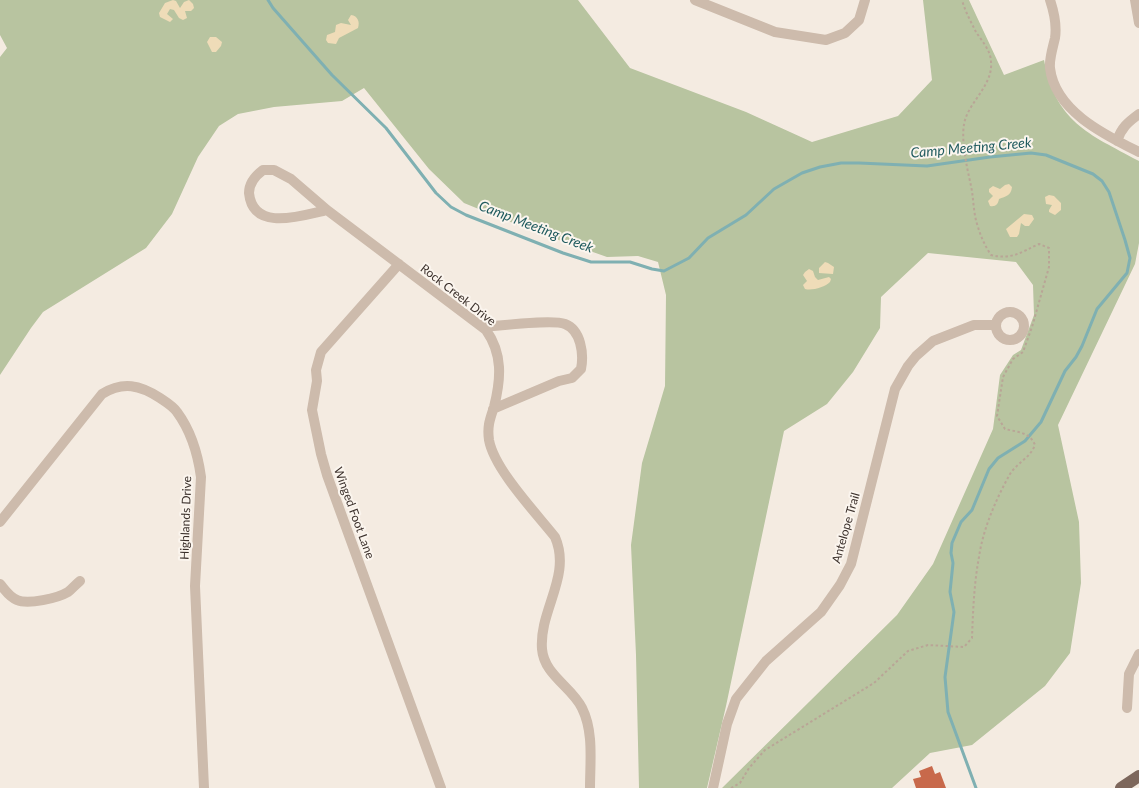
<!DOCTYPE html>
<style>
body{margin:0}
canvas{display:block;background:#f4ebe1}
</style>
<canvas width="1139" height="788"></canvas>
<script>
const ctx = document.querySelector('canvas').getContext('2d');
ctx.lineJoin = 'round';
function fill(path, color) {
  ctx.fillStyle = color;
  ctx.fill(path, 'evenodd');
}
function strokePath(path, color, width, dash) {
  ctx.strokeStyle = color;
  ctx.lineWidth = width;
  ctx.lineCap = dash ? 'butt' : 'round';
  ctx.setLineDash(dash || []);
  ctx.stroke(path);
}
function write(font, color, halo, rows, align = 'center') {
  ctx.font = font + ' Lato,sans-serif';
  ctx.lineWidth = 4;
  ctx.setLineDash([]);
  ctx.textBaseline = 'middle';
  ctx.strokeStyle = halo;
  ctx.fillStyle = color;
  for (const [text, x, y, turn = 0] of rows) {
    ctx.save();
    ctx.translate(x, y);
    ctx.rotate((+turn || 0) * Math.PI / 180);
    ctx.textAlign = isNaN(turn) ? turn : align;
    if (halo) ctx.strokeText(text, 0, 0);
    ctx.fillText(text, 0, 0);
    ctx.restore();
  }
}
const green = new Path2D(`
 M0,0H578L630,68L746,112L812,142L898,116L932,80L923,0H969L1004,75L1044,60C1056,122 1087,133 1139,161V243L1135,264L1058,425L1079,522L1081,583L1070,653L1045,686L972,745L930,753L892,788H722L897,615L933,564L993,429L1000,375L1013,355L1021,350L1034,315L1033,285L1016,262L928,253L881,297L880,328L853,372L827,404L784,431L726,706L707,788H639L636,655L631,545L642,463L665,386L666,295L658,262L638,256L607,257L525,228L464,203L429,169L364,88L342,101L274,107L238,114L219,126L198,157L172,214L146,248L43,312L31,328L0,375V57L7,48L0,35Z`);
const sand = new Path2D(`
 M173,0L176,1L180,8L184,2L189,0L193,4L194,8L191,11H185L187,18L183,20L179,18L174,10L170,9L167,14L173,19L170,22L160,17L159,13L165,3Z
 M351,15C358,16 360,22 358,28L339,38L336,44L328,43L326,40L327,35L335,32L336,25L341,23L351,25L348,20Z
 M210,37H216L222,42L221,46L216,52H212L207,42Z
 M1009,184L1012,187C1011,196 1006,196 999,199C998,204 996,207 990,206L988,201L993,196L989,192V189L993,186L1000,189L1005,185Z
 M1049,195L1054,196L1061,203V210L1055,215L1049,212V210L1052,205L1046,204L1045,197Z
 M1024,214L1032,215L1034,219L1029,226H1025L1021,223L1019,234L1017,237H1010L1006,229Z
 M825,262L828,263L834,267L833,274L819,273V268Z
 M809,269L813,271L815,277L818,280L829,277L831,279L830,282C825,287 812,291 805,289L803,285L807,281L803,275L805,272Z`);
const stream = new Path2D(`
 M268,0L273,8L332,75L386,128L436,193L451,207L466,215L563,253L591,262H630L652,269L664,271L689,258L708,238L746,215L774,189L802,173L820,167L841,163H859L927,166L990,157L1031,153L1046,155L1093,174L1102,181L1109,192L1125,240L1130,258L1127,273L1097,309L1082,346L1076,357L1065,371L1041,422L1025,441L998,458L989,469L972,510L961,522L952,543L951,553L953,563L950,592L954,612L945,677L948,712L976,788`);
const building = new Path2D(`
 M932,766L935,774L940,772L946,788H916L913,779L921,777L919,771Z`);
const path = new Path2D(`
 M731,788L740,783L749,768L765,750L874,683L908,651L928,645L964,647L972,638C973,611 974,584 979,557C983,529 996,499 1010,474C1017,463 1030,458 1035,445C1030,432 1017,432 1005,429L997,416L1003,377L1013,359L1023,352L1032,327L1049,267V248L1039,244C1021,252 1012,260 991,255C985,246 981,237 978,227C973,213 974,200 971,186C967,167 959,135 966,117C973,99 993,83 991,62C991,51 982,41 976,32C971,22 965,11 962,0`);
const street = new Path2D(`
 M695,0L775,32L826,40L845,33L859,20L865,0
 M1050,0C1054,12 1057,25 1055,38C1053,47 1049,59 1050,68C1055,111 1105,135 1139,152
 M1135,0L1139,23
 M1117,141C1121,128 1128,122 1139,114
 M327,210C303,215 253,233 249,193C249,183 255,176 263,170H274L291,179L327,210L486,330C503,354 501,379 494,407C490,419 487,426 489,440C494,469 536,513 555,537C572,576 539,610 542,649C544,675 572,687 582,708C594,732 590,762 590,788
 M399,264L321,352L316,370L317,381L312,410L321,454L327,475L441,788
 M996 326a14 14 0 1 1 28 0a14 14 0 1 1-28 0Z
 M482,327C499,326 552,319 565,324C581,330 584,354 581,369L572,378L559,381L493,409
 M0,522L102,394C123,381 140,385 160,398C166,402 173,406 177,412C191,431 198,455 201,477L195,586L204,788
 M0,584C5,590 9,597 17,600C28,605 58,598 68,592C72,589 76,584 80,581
 M1127,708L1129,674L1139,654
 M713,788L727,724L736,699L766,661L821,612L840,585L851,564L895,389L908,366L916,356L933,341L974,325H995`);
const primary = new Path2D(`
 M1121,788L1139,776`);
const streetNames = [
 ["Rock Creek Drive",458,295,38],
 ["Winged Foot Lane",354,513,70],
 ["Highlands Drive",186,518,-88],
 ["Antelope Trail",846,528,-74]
];
const waterNames = [
 ["Camp Meeting Creek",971,148,-5],
 ["Camp Meeting Creek",536,227,21]
];
fill(green, '#b8c4a0');
fill(sand, '#efdcb8');
strokePath(stream, '#7fb0b2', 3);
fill(building, '#c8694b');
strokePath(path, '#b9a596', 2, [2.5, 2.5]);
strokePath(street, '#cdbbac', 10);
strokePath(primary, '#7d675c', 12);
write('12px', '#3b302b', '#fbf5ee', streetNames);
write('italic 14px', '#1f5a5e', '#fbf5ee', waterNames);
</script>
